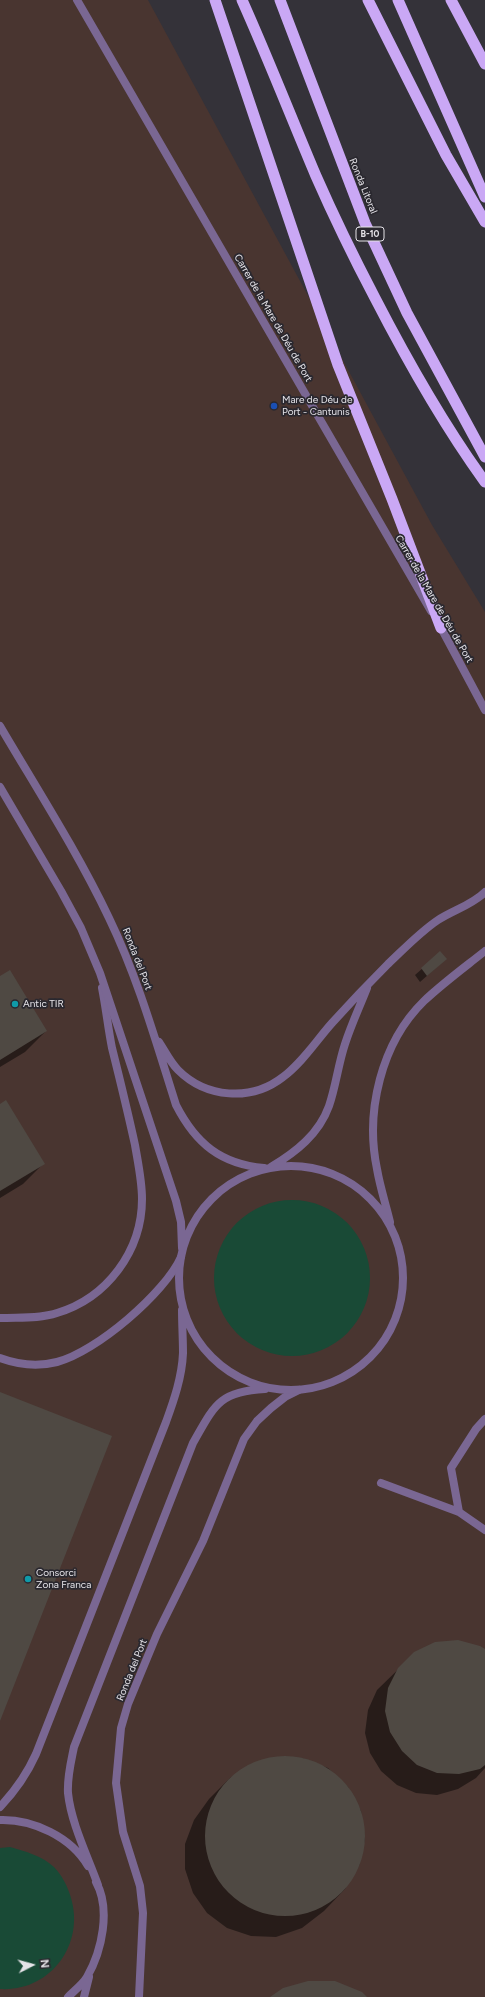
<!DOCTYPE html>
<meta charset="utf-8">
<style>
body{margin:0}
#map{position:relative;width:485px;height:1997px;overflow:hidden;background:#343239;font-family:Figtree,sans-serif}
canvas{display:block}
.north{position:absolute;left:12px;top:1945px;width:40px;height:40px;-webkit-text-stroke:3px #2a282f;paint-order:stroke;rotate:84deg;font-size:11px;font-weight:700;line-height:16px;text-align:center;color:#e5e3e8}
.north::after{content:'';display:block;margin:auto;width:14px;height:18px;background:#e5e3e8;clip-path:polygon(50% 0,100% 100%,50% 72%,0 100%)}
</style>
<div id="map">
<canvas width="485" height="1997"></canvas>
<div class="north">N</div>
</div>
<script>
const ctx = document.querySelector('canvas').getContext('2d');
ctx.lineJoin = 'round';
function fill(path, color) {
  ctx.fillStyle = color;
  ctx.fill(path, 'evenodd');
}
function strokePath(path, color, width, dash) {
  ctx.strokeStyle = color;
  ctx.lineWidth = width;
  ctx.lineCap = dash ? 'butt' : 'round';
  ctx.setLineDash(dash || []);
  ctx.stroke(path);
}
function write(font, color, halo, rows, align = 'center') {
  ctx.font = font + ' Figtree,sans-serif';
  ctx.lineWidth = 3.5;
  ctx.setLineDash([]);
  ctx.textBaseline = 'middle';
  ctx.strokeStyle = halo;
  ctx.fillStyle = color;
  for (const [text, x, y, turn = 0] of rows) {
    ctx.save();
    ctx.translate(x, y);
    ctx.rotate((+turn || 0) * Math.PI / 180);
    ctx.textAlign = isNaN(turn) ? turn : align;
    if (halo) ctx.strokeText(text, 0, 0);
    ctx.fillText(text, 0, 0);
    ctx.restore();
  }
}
const industrial = new Path2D(`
 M0,0H148L432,525L485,612V1997H0Z`);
const green = new Path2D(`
 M214 1278a78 78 0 1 1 156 0a78 78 0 1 1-156 0Z
 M10,1847C26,1852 41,1855 54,1867C62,1875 68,1887 71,1898C85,1945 50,1992 0,1989V1848Z`);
const shadow = new Path2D(`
 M440,953L446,959L420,982L415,975Z
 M0,977L46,1031L25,1052L0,1067Z
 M0,1105L43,1164L23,1184L0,1198Z
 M485,1650V1768L476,1778L458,1789L437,1795L416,1793L397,1785L381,1771L370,1753L365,1733L368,1710L377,1690L415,1653Z
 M275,1757L302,1758L328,1768L348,1787L361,1811L365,1839L359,1866L345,1889L324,1911L302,1928L276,1937L251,1936L227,1928L207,1913L193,1893L185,1869V1844L194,1820L209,1799L230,1778L251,1764Z`);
const building = new Path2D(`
 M440,951L447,959L427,976L421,968Z
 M10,970L47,1031L0,1060V976Z
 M6,1100L45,1164L0,1191V1104Z
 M0,1392L112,1436L0,1721Z
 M458,1640L480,1646L485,1649V1765L480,1769L459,1774L437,1773L417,1765L402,1751L390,1732L385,1711L388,1688L398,1668L414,1652L435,1642Z
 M205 1836a80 80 0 1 1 160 0a80 80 0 1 1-160 0Z
 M308,1981H335L362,1992L367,1997H270L283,1988Z`);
const service = new Path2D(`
 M0,1318C19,1317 39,1319 57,1313C107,1298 142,1251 142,1199C142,1181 138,1163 135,1145C128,1113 120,1080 112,1048C108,1028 106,1008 102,988
 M0,1358C19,1365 37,1367 57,1362C96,1352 165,1293 181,1257
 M139,1997L143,1913L140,1886L123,1832L116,1783L121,1728L128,1704L157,1634L203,1541L244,1439L257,1421L271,1408L285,1397L299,1390`);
const minor = new Path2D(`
 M77,0L431,611
 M439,624L485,710
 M0,726C37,789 77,851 109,918C138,978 156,1042 176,1105C196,1144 221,1164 264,1168
 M0,787L61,891L81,928L100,973L176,1201L181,1222L182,1248
 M159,1042C165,1051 170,1062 178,1070C206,1098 251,1102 283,1077C302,1063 316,1041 332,1023C350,1003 369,983 388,964C404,949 420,932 438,920C453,910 472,905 485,892
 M179 1278a112 112 0 1 1 224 0a112 112 0 1 1-224 0Z
 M271,1167C296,1152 319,1134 329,1106C336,1086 338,1065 345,1044C351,1025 360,1006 367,988
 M390,1222C386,1205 380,1187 377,1169C365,1112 381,1043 424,1001C443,983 465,967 485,951
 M381,1483L459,1512L485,1530
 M459,1512L451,1468L476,1429L485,1419
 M0,1807C16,1790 27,1774 36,1754L166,1422C174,1400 182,1377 183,1353C183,1339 182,1325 182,1310
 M0,1820C33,1819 71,1837 88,1866
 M98,1885C88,1857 71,1823 68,1793C67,1777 71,1762 74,1747L193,1443C214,1406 219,1391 265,1389
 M68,1997C74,1991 83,1984 87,1977C102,1951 111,1909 96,1882
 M84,1997L89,1977`);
const trunk = new Path2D(`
 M215,0L338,365L392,499L441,628
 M242,0C268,58 291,117 316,176C334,217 354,258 375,298C408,362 443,424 485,482
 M280,0L365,223L407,313L485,457
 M368,0L446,155L485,222
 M398,0L485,197
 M451,0L485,64`);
const markers = [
 [274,406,4,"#1a4fb4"],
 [15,1004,4,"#0f9aa8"],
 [28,1579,4,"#0f9aa8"]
];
const shields = [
 [370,234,28]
];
const shieldNames = [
 ["B-10",370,234]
];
const streetNames = [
 ["Ronda Litoral",363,186,68],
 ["Carrer de la Mare de Déu de Port",273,318,60],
 ["Carrer de la Mare de Déu de Port",434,599,60],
 ["Ronda del Port",137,959,69],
 ["Ronda del Port",132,1670,-68]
];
const poiNames = [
 ["Mare de Déu de",282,400],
 ["Port - Cantunis",282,412],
 ["Antic TIR",23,1004],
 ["Consorci",36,1573],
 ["Zona Franca",36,1585]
];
fill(industrial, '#493530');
fill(green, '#194a36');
fill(shadow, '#0007');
fill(building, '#4f4943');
strokePath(service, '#7a6793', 8);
strokePath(minor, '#7a6793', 8);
strokePath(trunk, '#caa8f5', 11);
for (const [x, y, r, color] of markers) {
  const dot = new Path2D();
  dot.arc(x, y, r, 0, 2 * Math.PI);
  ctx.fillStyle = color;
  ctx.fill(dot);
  strokePath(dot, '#2a282f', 1.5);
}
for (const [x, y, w] of shields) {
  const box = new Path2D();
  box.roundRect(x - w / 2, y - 7, w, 14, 3);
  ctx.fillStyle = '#2a282f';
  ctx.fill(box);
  strokePath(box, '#e5e3e8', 1);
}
write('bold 9px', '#e5e3e8', null, shieldNames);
write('10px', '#e5e3e8', '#2a282f', streetNames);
write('10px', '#e5e3e8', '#2a282f', poiNames, 'left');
</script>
